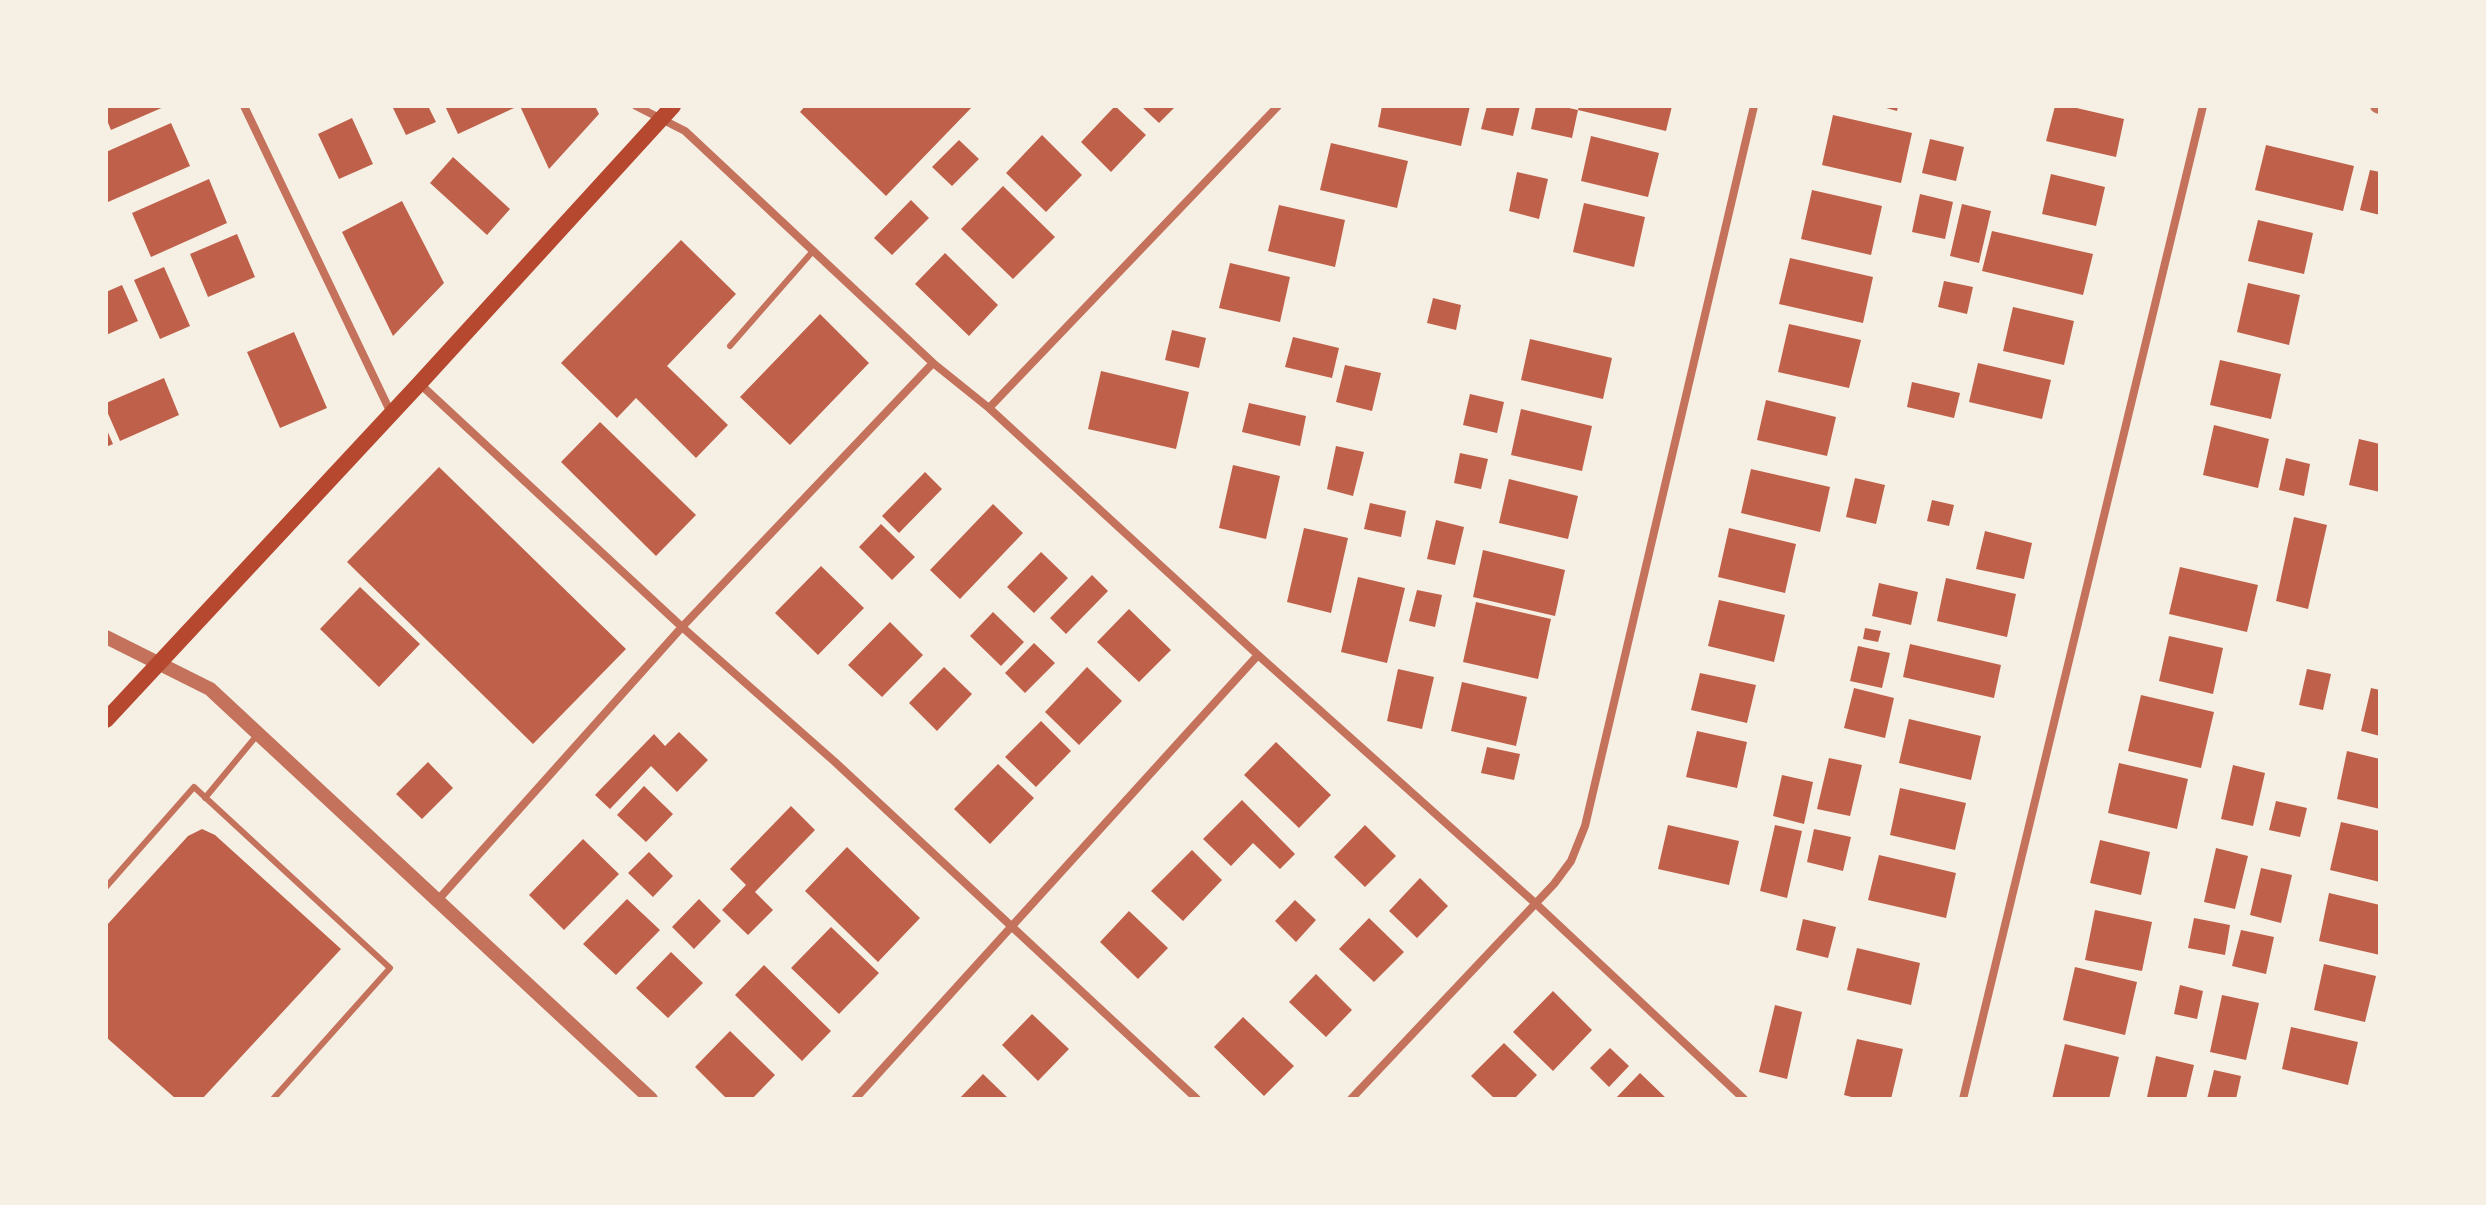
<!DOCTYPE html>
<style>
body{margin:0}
#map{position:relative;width:2486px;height:1205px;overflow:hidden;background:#f6efe4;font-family:"Work Sans",sans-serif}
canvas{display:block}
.frame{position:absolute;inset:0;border:108px solid #f6efe4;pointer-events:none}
</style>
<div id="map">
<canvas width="2486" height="1205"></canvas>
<div class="frame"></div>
</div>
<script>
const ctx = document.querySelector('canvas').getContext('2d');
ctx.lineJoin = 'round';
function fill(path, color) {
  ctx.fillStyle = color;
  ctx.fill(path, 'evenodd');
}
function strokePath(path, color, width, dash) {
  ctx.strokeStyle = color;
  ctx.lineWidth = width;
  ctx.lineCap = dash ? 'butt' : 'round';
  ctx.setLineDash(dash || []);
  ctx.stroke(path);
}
const building = new Path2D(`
 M106,106H166L111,130L106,118Z
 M392,106H428L436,122L406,135Z
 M445,106H513L514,108L458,134Z
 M520,106H595L599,114L549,169Z
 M805,106H973L886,196L800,112Z
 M1115,106L1146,135L1111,172L1081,142Z
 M1141,106H1176L1159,123Z
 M1382,106H1470L1461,146L1378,127Z
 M1487,106H1520L1513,136L1481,129Z
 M1536,106H1560L1578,110L1572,138L1531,129Z
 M1579,106H1672L1666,131L1578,110Z
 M1879,106H1898L1897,111Z
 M2055,106H2068L2124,119L2116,157L2046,141Z
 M1833,115L1912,133L1901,183L1822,165Z
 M352,118L373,164L339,179L318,134Z
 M171,123L190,166L108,202L106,152Z
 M1042,135L1082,175L1046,212L1006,173Z
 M1591,136L1659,153L1648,197L1581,181Z
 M1930,139L1964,147L1956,181L1922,173Z
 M959,140L979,159L952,186L932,167Z
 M1331,143L1408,161L1397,208L1320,190Z
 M2266,145L2354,166L2343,211L2255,190Z
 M453,157L510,209L487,235L430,183Z
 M2370,170L2380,172V215L2360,210Z
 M1517,172L1548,179L1539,219L1509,211Z
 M2051,174L2105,187L2096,226L2042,214Z
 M209,179L227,223L151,257L132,213Z
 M1003,186L1055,237L1013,279L961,229Z
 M1812,190L1882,206L1871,255L1801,239Z
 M1920,194L1953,202L1945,239L1912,232Z
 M911,200L929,218L892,255L874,238Z
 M402,201L444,283L393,336L342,232Z
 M1584,203L1645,217L1634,267L1573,252Z
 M1962,204L1991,211L1979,263L1950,256Z
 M1279,205L1345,220L1335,267L1268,251Z
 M2258,220L2313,233L2304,274L2248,261Z
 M1992,231L2093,254L2083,295L1982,271Z
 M237,234L255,277L208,297L190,254Z
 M681,240L736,294L667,366L728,425L696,458L636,398L617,418L561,363Z
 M945,253L998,305L969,336L915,284Z
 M1790,258L1873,277L1863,323L1779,304Z
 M1230,263L1290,277L1280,322L1219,308Z
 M164,267L190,326L160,339L134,280Z
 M1944,281L1973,287L1967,314L1938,307Z
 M2248,283L2300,295L2289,345L2237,332Z
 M122,285L138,321L106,335V292Z
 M1433,298L1461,305L1456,330L1427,323Z
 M2013,307L2074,321L2064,365L2003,351Z
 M820,314L869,363L790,445L740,397Z
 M1789,324L1861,340L1849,388L1778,372Z
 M1172,330L1206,338L1199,368L1165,360Z
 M294,332L327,408L280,428L247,352Z
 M1293,337L1339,348L1332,378L1285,367Z
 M1530,339L1612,358L1603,399L1521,380Z
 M2220,360L2281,374L2271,419L2210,405Z
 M1978,363L2051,380L2042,419L1969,402Z
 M1345,365L1381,373L1372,411L1336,402Z
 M1101,371L1189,392L1176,449L1088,429Z
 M164,378L179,415L120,441L106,409V403Z
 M1912,382L1960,393L1954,418L1907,407Z
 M1470,394L1504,402L1497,433L1463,425Z
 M1766,400L1836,417L1827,456L1757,440Z
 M1249,403L1306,416L1300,446L1242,432Z
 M1521,409L1592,426L1582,471L1511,455Z
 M600,422L696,515L656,556L561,462Z
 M2214,425L2269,439L2258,488L2203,475Z
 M106,428L113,444L106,447Z
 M2359,439L2380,444V492L2349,485Z
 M1336,446L1364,452L1353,496L1327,489Z
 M1460,453L1488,459L1481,489L1454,483Z
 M2286,458L2310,464L2304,496L2279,490Z
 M1233,465L1280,476L1266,539L1219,528Z
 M439,467L626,649L533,744L347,562Z
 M1751,469L1830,487L1820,532L1741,513Z
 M925,472L942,489L899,533L882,516Z
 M1855,478L1885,485L1876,524L1846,517Z
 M1509,479L1578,496L1568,539L1499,523Z
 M1932,500L1954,505L1949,526L1927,521Z
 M1370,503L1406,511L1401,537L1364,529Z
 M993,504L1023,533L960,599L930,570Z
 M2294,517L2327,525L2308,609L2276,601Z
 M1436,520L1464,527L1455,565L1427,559Z
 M881,524L915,557L892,580L859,547Z
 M1304,528L1348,538L1331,613L1287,602Z
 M1729,528L1796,544L1785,593L1718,577Z
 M1985,531L2032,543L2024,579L1976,569Z
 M1483,550L1565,570L1555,616L1473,597Z
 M1041,552L1068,578L1034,613L1007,587Z
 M821,566L864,608L818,655L775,613Z
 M2180,567L2258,585L2247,632L2169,614Z
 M1092,575L1108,591L1066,634L1050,618Z
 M1358,577L1405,588L1387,663L1341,652Z
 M1946,578L2016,594L2007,637L1937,621Z
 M1879,583L1918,592L1911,625L1872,616Z
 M360,587L420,644L379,687L320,629Z
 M1417,590L1442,595L1435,627L1409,621Z
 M1719,600L1785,615L1774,662L1708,646Z
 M1476,602L1551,619L1538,679L1463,662Z
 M1129,609L1171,650L1139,682L1097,642Z
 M993,612L1024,642L1001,666L970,636Z
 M890,622L923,655L882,697L848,665Z
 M1865,628L1881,631L1878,642L1863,639Z
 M2169,636L2223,648L2213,694L2159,681Z
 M1034,643L1055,663L1025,693L1005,673Z
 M1910,644L2001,665L1994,698L1903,677Z
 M1858,646L1890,653L1882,688L1850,681Z
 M944,667L972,694L937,731L909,703Z
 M1087,667L1122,701L1079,745L1045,712Z
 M1398,669L1434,677L1422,729L1387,721Z
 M2307,669L2331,674L2323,710L2299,705Z
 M1700,673L1756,685L1747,723L1691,710Z
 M1462,682L1527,697L1516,746L1451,731Z
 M1854,688L1894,698L1885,738L1844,728Z
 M2371,688L2380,690V736L2361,731Z
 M2141,695L2214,712L2201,768L2128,751Z
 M1909,719L1981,736L1971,780L1899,763Z
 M1041,721L1071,751L1036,787L1005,757Z
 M1697,731L1747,742L1737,788L1686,777Z
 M679,732L708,760L677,792L651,766L610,809L595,795L654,734L665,746Z
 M1276,742L1331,795L1299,828L1244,775Z
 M1487,747L1520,754L1514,780L1481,773Z
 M2347,751L2380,759V809L2337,799Z
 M1829,758L1862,765L1850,816L1817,809Z
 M428,762L453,788L422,819L396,794Z
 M2119,763L2188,779L2177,829L2108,813Z
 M998,764L1034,798L990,844L954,809Z
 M2233,765L2265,773L2253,826L2221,819Z
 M1782,775L1813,782L1804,824L1773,816Z
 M644,786L673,814L646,842L617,815Z
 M1900,788L1966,803L1955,850L1890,835Z
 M1242,800L1295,854L1280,869L1253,843L1231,866L1203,839Z
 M2276,801L2307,808L2300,837L2269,830Z
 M791,806L815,830L755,892L773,910L748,935L722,910L746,885L730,869Z
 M2341,822L2380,831V882L2330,870Z
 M1365,825L1396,856L1365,887L1334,857Z
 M1668,825L1739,841L1729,885L1658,869Z
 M1775,825L1802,831L1787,898L1760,891Z
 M202,829L215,835L341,949L202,1099H176L106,1037V926L188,836Z
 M1814,829L1851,837L1843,871L1807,862Z
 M583,839L619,874L564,930L529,895Z
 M2100,840L2150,852L2141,895L2090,883Z
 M847,847L920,918L878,962L805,891Z
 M2216,848L2248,856L2235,909L2204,902Z
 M1192,850L1222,880L1183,921L1151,891Z
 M649,852L673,876L653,897L628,873Z
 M1879,855L1956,873L1946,918L1868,900Z
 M2261,868L2292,875L2281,923L2250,915Z
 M1420,878L1448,906L1417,938L1389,911Z
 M2329,893L2380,905V955L2319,941Z
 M627,899L660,930L616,975L583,944Z
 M699,899L721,921L694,949L672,927Z
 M1295,900L1316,920L1296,942L1275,921Z
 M2095,910L2152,922L2142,971L2085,960Z
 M1129,911L1168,948L1138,979L1100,942Z
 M1369,918L1404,952L1374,982L1339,949Z
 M2194,918L2230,925L2225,955L2188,948Z
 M1803,919L1836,927L1828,958L1796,950Z
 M831,927L879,973L839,1014L791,968Z
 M2241,930L2274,937L2266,974L2232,966Z
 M1857,948L1920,963L1911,1005L1847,990Z
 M671,952L703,983L668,1018L636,988Z
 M2324,964L2376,976L2365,1022L2314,1010Z
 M764,965L831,1031L802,1061L735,995Z
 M2075,967L2137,982L2125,1035L2063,1020Z
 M1316,974L1352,1010L1326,1037L1289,1002Z
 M2180,985L2203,991L2197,1019L2174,1014Z
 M1553,991L1592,1030L1553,1071L1513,1032Z
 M2222,995L2259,1003L2246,1060L2210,1052Z
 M1775,1005L1802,1012L1787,1079L1759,1072Z
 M1032,1014L1069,1049L1038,1081L1002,1045Z
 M1243,1017L1294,1066L1264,1096L1214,1047Z
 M2291,1027L2358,1042L2348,1085L2282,1069Z
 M730,1031L775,1075L752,1099H727L695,1067Z
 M1857,1039L1903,1049L1891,1099H1859L1844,1095Z
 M1504,1043L1537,1075L1514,1099H1495L1471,1076Z
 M2065,1044L2119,1057L2109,1099H2052Z
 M1610,1048L1629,1066L1609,1087L1590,1068Z
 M2156,1056L2194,1065L2186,1099L2147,1097Z
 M2214,1070L2241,1076L2236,1099H2207Z
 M1640,1073L1667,1099H1615Z
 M983,1074L1009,1099H959Z`);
const service = new Path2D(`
 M730,346L813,251
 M205,798L258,734
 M106,887L194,787L390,968L273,1099`);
const minor = new Path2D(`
 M244,106L391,413
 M636,106L685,131L933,363L989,408L1258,655L1534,902L1744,1099
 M420,384L682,627L835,762L1197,1099
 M989,408L1278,106
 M437,901L682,627L933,363
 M855,1099L1258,655
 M1351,1099L1554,884L1571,861L1585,826L1754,106
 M1963,1099L2203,106`);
const tertiary = new Path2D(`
 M2377,106L2380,107
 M106,637L210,689L651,1099`);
const secondary = new Path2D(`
 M106,720L419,384L673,106`);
fill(building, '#bf614a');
strokePath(service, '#c5725c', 6);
strokePath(minor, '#c5725c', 8);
strokePath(tertiary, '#c5725c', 14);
strokePath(secondary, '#b5482f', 16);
</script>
